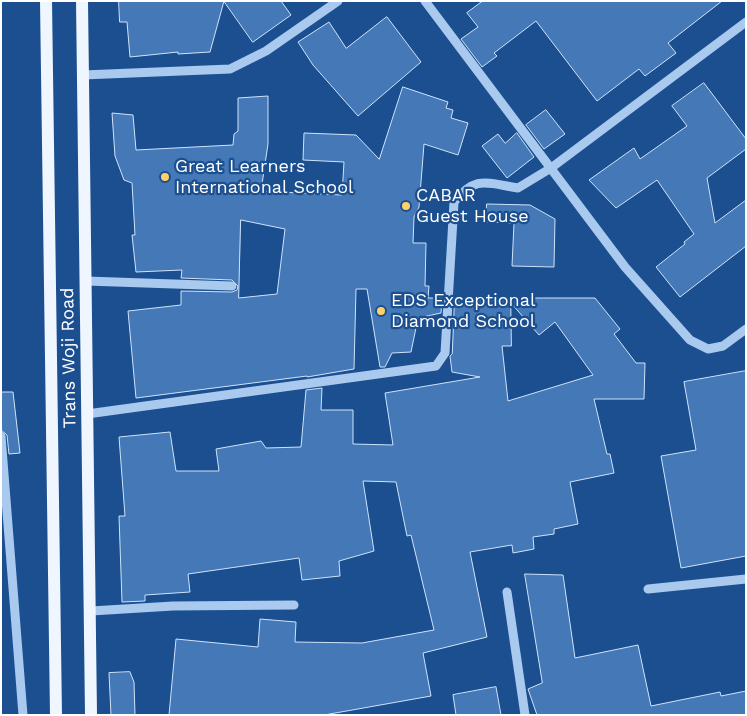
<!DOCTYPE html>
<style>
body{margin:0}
#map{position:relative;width:747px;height:716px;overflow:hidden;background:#1b4f8f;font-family:"Work Sans",sans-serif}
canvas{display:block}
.frame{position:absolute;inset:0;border:2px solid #fff;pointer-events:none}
</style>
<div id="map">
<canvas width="747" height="716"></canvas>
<div class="frame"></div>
</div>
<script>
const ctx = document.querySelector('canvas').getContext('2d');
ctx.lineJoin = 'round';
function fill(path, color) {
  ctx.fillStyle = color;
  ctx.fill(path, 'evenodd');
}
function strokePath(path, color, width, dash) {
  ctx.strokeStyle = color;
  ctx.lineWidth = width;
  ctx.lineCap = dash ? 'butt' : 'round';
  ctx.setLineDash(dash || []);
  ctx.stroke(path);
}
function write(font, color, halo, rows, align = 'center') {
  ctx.font = font + ' "Work Sans",sans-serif';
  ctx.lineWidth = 4.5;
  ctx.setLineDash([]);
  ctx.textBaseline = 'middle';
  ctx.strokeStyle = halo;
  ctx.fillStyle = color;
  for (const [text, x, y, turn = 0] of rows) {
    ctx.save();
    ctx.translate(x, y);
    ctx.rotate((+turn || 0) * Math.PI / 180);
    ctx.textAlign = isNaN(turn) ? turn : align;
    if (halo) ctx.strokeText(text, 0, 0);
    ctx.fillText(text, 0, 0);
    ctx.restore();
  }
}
const building = new Path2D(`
 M119,1H224L210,52L178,54V52L130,57L127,22H120Z
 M224,1H281L291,15L253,42Z
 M483,1H722L668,43L676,53L645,76L639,69L597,101L536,21L494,53L497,56L482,67L461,39L478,27L467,13Z
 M387,17L421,62L358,116L313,65L298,42L329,22L346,48Z
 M704,83L746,139V149L707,178L715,223L746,200V246L680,297L656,267L685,244L684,242L694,234L657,180L616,208L589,180L634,148L640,159L687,126L672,106Z
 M403,87L448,102L446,108L453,110L451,118L468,123L458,155L424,144L419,207L414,217L413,243H426L425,286H429L428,298H442L441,313L418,318L411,352L392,353L385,367H380L367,289H356L354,369L307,377V376L136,398L128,311L181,305V291L232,292L237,290L238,286L232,280L181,278L182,270L136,272L132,235H135L132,183L124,180L115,156L112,113L133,115L136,150L233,145L234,134L238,131V98L268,96V144L261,191L342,195L344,162L303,160L304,133L356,135L379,159ZM241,220L285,229L277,294L239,298Z
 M546,110L565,134L544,149L526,125Z
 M517,133L534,157L507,178L482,146L498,134L505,143Z
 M487,204L530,205L555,219L554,267L512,266L514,223L486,222Z
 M455,298H595L620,329L614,334L636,363H645L644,399H594L607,454H610L614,473L570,482L578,524L554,529V534L533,537L534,549L513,553L512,545L470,552L487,637L423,653L431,696L324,715H169L176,639L258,647L260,619L296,622L295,642L362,643L434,630L411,535L407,536L396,482L363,481L374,551L339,561L340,576L302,580L299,558L188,574L190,592L145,595V601L122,602L119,516H125L119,437L170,432L176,471H219L216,449L261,441L266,448L301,447L306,390L322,388L321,410H353V444L393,445L385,393L480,377L452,372L450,356L452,354ZM511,303L539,335L555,322L593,375L508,401L502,346H511Z
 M746,371V556L681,568L661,456L696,450L684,382Z
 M1,392H13L20,453L9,454L7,435L1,430Z
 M525,574L563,575L575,658L638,645L651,706L720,692L721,696L746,691V715H537L528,689L542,683Z
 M130,672L134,682L135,715H111L109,673Z
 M496,687L501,715H456L453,695Z`);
const minor = new Path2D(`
 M425,1L625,267L690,340L708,349L723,346L746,329
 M83,75L230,69L266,51L338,1
 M86,281L232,286
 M87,414L436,366L445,353L454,202C476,175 486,183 518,188L551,168L746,22
 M1,436L23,715
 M648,589L746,579
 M507,592L525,715
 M91,611L173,606L294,605`);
const major = new Path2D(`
 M46,1L56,715
 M82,1L91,715`);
const markers = [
 [165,177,5,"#ffd166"],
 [406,206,5,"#ffd166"],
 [381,311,5,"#ffd166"]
];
const poiNames = [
 ["Great Learners",175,167],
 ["International School",175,188],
 ["CABAR",416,196],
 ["Guest House",416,217],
 ["EDS Exceptional",391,301],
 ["Diamond School",391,322]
];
const streetNames = [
 ["Trans Woji Road",69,358,-91]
];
fill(building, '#4478b7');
strokePath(building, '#cfe3fa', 1);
strokePath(minor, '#a9c9ee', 9);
strokePath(major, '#f0f6ff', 12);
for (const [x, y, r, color] of markers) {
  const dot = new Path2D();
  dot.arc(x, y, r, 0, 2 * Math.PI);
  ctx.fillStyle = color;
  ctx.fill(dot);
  strokePath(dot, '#1b4f8f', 2);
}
write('18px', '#fff', '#1b4f8f', poiNames, 'left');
write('18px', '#fff', '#1b4f8f', streetNames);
</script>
